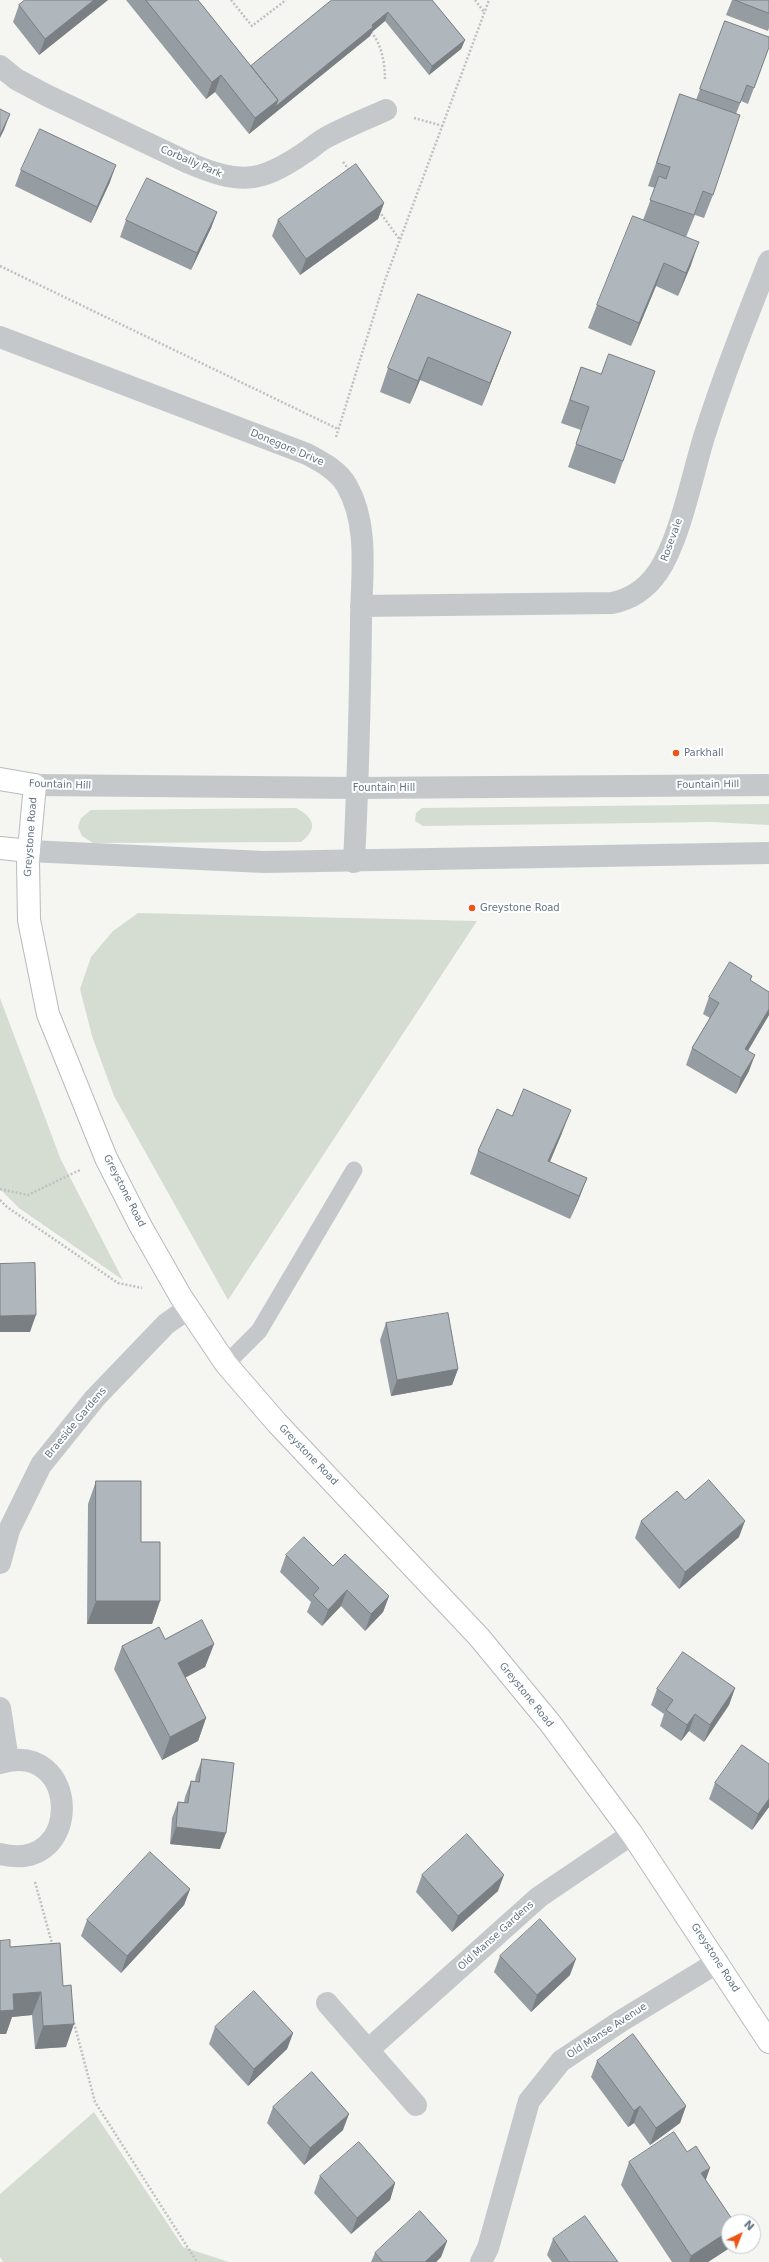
<!DOCTYPE html>
<style>
body{margin:0}
#map{position:relative;width:769px;height:2262px;overflow:hidden;background:#f5f5f1;font-family:"DejaVu Sans",sans-serif}
canvas{display:block}
.north{position:absolute;left:721px;top:2214px;width:40px;height:40px;box-sizing:border-box;background:#fff;border:1px solid #c0c7ce;border-radius:50%;rotate:43deg;font-size:11px;font-weight:700;line-height:16px;text-align:center;color:#627384}
.north::after{content:'';display:block;margin:auto;width:14px;height:18px;background:#ef5417;clip-path:polygon(50% 0,100% 100%,50% 72%,0 100%)}
</style>
<div id="map">
<canvas width="769" height="2262"></canvas>
<div class="north">N</div>
</div>
<script>
const ctx = document.querySelector('canvas').getContext('2d');
ctx.lineJoin = 'round';
function fill(path, color) {
  ctx.fillStyle = color;
  ctx.fill(path, 'evenodd');
}
function strokePath(path, color, width, dash) {
  ctx.strokeStyle = color;
  ctx.lineWidth = width;
  ctx.lineCap = dash ? 'butt' : 'round';
  ctx.setLineDash(dash || []);
  ctx.stroke(path);
}
function write(font, color, halo, rows, align = 'center') {
  ctx.font = font + ' "DejaVu Sans",sans-serif';
  ctx.lineWidth = 4;
  ctx.setLineDash([]);
  ctx.textBaseline = 'middle';
  ctx.strokeStyle = halo;
  ctx.fillStyle = color;
  for (const [text, x, y, turn = 0] of rows) {
    ctx.save();
    ctx.translate(x, y);
    ctx.rotate((+turn || 0) * Math.PI / 180);
    ctx.textAlign = isNaN(turn) ? turn : align;
    if (halo) ctx.strokeText(text, 0, 0);
    ctx.fillText(text, 0, 0);
    ctx.restore();
  }
}
const green = new Path2D(`
 M769,804V825L711,822L423,826L415,821L416,813L422,808Z
 M296,808C315,818 318,829 301,842L93,843L82,836L78,827L81,818L91,810Z
 M138,913L477,921L228,1300L114,1096L92,1036L80,989L91,957L113,931Z
 M0,998L61,1160L123,1280L19,1208L0,1189Z
 M94,2112L183,2247L229,2262H3L0,2257V2194Z`);
const path = new Path2D(`
 M231,0L252,26L286,0
 M475,0L484,12
 M371,32C382,44 385,64 385,81
 M414,118L443,126
 M343,162L350,171
 M379,211L400,240
 M0,266L338,429
 M336,437L385,280L489,0
 M0,1189L28,1195L80,1170
 M0,1200L7,1207L118,1283L142,1288
 M35,1882L53,1947
 M74,2023L95,2102L197,2262`);
const service = new Path2D(`
 M226,1364L259,1331L354,1170`);
const minor = new Path2D(`
 M0,66L16,79L46,95L189,163C238,184 259,184 304,153C312,148 319,141 327,137C346,127 366,119 386,110
 M0,337L307,454C322,462 339,471 347,486C370,526 361,579 361,623C360,703 358,782 354,862
 M361,606L612,603C632,599 647,588 658,572C680,539 692,476 704,437C723,377 746,319 769,261
 M0,1563L9,1530L41,1465L95,1398L166,1324L189,1308
 M0,1708L8,1760
 M0,1763C80,1738 85,1875 0,1854
 M327,2003L416,2105
 M368,2050L539,1897L632,1834
 M481,2262L488,2248L529,2101L561,2061L621,2021L718,1962`);
const tertiary = new Path2D(`
 M35,785L358,788L769,785
 M29,851L264,862L769,853`);
const secondary = new Path2D(`
 M0,779L35,785L28,860L29,920L48,1014L106,1158L140,1225L181,1297L226,1364L277,1423L479,1637L550,1723L632,1834L769,2042
 M0,848L29,851`);
const wall = new Path2D(`
 M25,0H108L39,55L13,22L19,5Z
 M126,0H198L251,66L332,0H432L465,40L461,49L429,75L385,21L372,32L370,36L249,134L215,92L206,99Z
 M732,0H769V28L768,31L726,15Z
 M725,21L769,47L748,104L741,101L736,114L713,195L704,218L695,215L686,237L691,265L678,296L656,286L631,346L588,328L597,305L643,220L655,188L648,186L680,94L696,100Z
 M21,170L110,182L91,223L15,186Z
 M384,203L378,219L300,275L272,236L278,220Z
 M217,212L211,228L191,270L120,237L126,220Z
 M511,332L502,355L482,406L420,380L410,404L380,392L388,368Z
 M581,367L601,374L655,371L615,484L568,467L581,430L561,423Z
 M752,976L750,981L769,992V1015L748,1051L749,1071L736,1094L686,1065L692,1048L710,1018L703,1014L709,997Z
 M512,1116L562,1133L550,1162L587,1178L578,1201L570,1219L470,1174L478,1151Z
 M386,1323L458,1369L452,1385L391,1396L380,1340Z
 M96,1481L160,1601L152,1624H87L88,1504Z
 M685,1500L739,1537L679,1589L635,1538L641,1521Z
 M286,1555L333,1566L389,1596L383,1612L365,1631L341,1606L322,1626L307,1612L311,1602L280,1572Z
 M165,1639L214,1644L205,1667L185,1678L206,1718L198,1741L162,1760L114,1669L122,1646Z
 M735,1688L729,1705L704,1742L689,1731L681,1741L660,1726L664,1714L651,1705L657,1689Z
 M202,1759L220,1849L170,1844L172,1818L178,1802H184L185,1797L191,1781H195L196,1775Z
 M769,1764V1807L752,1830L709,1799L715,1783Z
 M422,1875L498,1891L452,1932L416,1892Z
 M190,1889L184,1905L121,1973L81,1936L87,1920Z
 M10,1947L63,1986L66,2047L35,2049L32,2015L12,2017L6,2034Z
 M500,1956L570,1975L531,2012L494,1972Z
 M215,2027L293,2033L287,2049L248,2086L209,2044Z
 M597,2061L686,2106L680,2123L650,2145L634,2123L628,2127L591,2077Z
 M273,2107L343,2130L304,2165L267,2123Z
 M629,2162L706,2180L728,2249L708,2262H672L621,2185Z
 M320,2176L395,2183L390,2200L351,2234L314,2193Z
 M553,2239L618,2262H552L547,2255Z
 M447,2241L441,2257L436,2262H371L375,2253Z`);
const shadedWall = new Path2D(`
 M94,0H108L39,55L45,39Z
 M388,12L385,21L372,32L370,36L249,134L255,118Z
 M465,40L461,49L429,75L432,66Z
 M221,75L215,92L206,99L212,82Z
 M10,114L4,130L0,138V135Z
 M116,165L110,182L91,223L97,207Z
 M384,203L378,219L300,275L306,259Z
 M217,212L211,228L191,270L197,253Z
 M699,242L691,265L678,296L686,273Z
 M664,263L656,286L631,346L639,323Z
 M511,332L502,355L482,406L490,383Z
 M428,357L420,380L410,404L418,381Z
 M769,1009V1015L739,1065L745,1049Z
 M755,1055L749,1071L736,1094L741,1078Z
 M571,1110L562,1133L542,1179L548,1161Z
 M587,1178L578,1201L570,1219L579,1196Z
 M36,1315L30,1332H0V1316Z
 M458,1369L452,1385L391,1396L397,1380Z
 M745,1521L739,1537L679,1589L685,1572Z
 M347,1590L341,1606L322,1626L328,1610Z
 M389,1596L383,1612L365,1631L371,1614Z
 M96,1601H160L152,1624H87Z
 M214,1644L205,1667L169,1686L178,1663Z
 M735,1688L729,1705L704,1742L710,1725Z
 M695,1714L689,1731L681,1741L687,1725Z
 M206,1718L198,1741L162,1760L170,1737Z
 M769,1799V1807L752,1830L758,1814Z
 M176,1827L226,1833L220,1849L170,1844Z
 M504,1875L498,1891L452,1932L458,1916Z
 M190,1889L184,1905L121,1973L127,1956Z
 M576,1959L570,1975L531,2012L537,1995Z
 M41,1992L32,2015L12,2017L6,2034H0V2011L13,1994Z
 M74,2024L66,2047L35,2049L43,2026Z
 M293,2033L287,2049L248,2086L254,2069Z
 M640,2106L634,2123L628,2127L634,2111Z
 M686,2106L680,2123L650,2145L656,2128Z
 M349,2114L343,2130L304,2165L310,2148Z
 M710,2168L702,2191L701,2173Z
 M395,2183L390,2200L351,2234L357,2218Z
 M729,2231V2246L728,2249L708,2262H689L691,2256Z
 M447,2241L441,2257L436,2262H425Z`);
const building = new Path2D(`
 M25,0H94L45,39L19,5Z
 M146,0H198L278,100L255,118L221,75L212,82Z
 M332,0H432L465,40L432,66L388,12L372,25L373,27L275,107L278,100L251,66Z
 M735,0H769V13Z
 M725,21L769,37V47L754,88L747,85L740,103L700,89Z
 M680,94L740,115L713,195L703,191L694,215L650,200L659,176L666,179L670,167L657,163Z
 M0,109L10,114L0,135Z
 M40,129L116,165L97,207L21,170Z
 M356,164L384,203L306,259L278,220Z
 M147,178L217,212L197,253L126,220Z
 M633,216L699,242L686,273L664,263L639,323L597,305Z
 M418,294L511,332L490,383L428,357L418,381L388,368Z
 M609,354L655,371L623,461L576,444L589,407L570,400L581,367L601,374Z
 M730,962L752,976L750,980L769,992V1009L745,1049L755,1055L741,1078L692,1048L719,1003L709,997Z
 M524,1089L571,1110L548,1161L587,1178L579,1196L478,1151L497,1109L512,1116Z
 M35,1263L36,1315L0,1316V1264Z
 M448,1313L458,1369L397,1380L386,1323Z
 M709,1480L745,1521L685,1572L641,1521L677,1491L685,1500Z
 M96,1481H141V1542H160V1601H96Z
 M304,1537L333,1566L345,1554L389,1596L371,1614L347,1590L328,1610L313,1595L319,1588L286,1555Z
 M202,1620L214,1644L178,1663L206,1718L170,1737L122,1646L159,1627L165,1639Z
 M683,1652L735,1688L710,1725L695,1714L687,1725L666,1710L673,1700L657,1689Z
 M742,1745L769,1764V1799L758,1814L715,1783Z
 M202,1759L234,1763L226,1833L176,1827L178,1802L188,1803L191,1781L199,1782Z
 M467,1834L504,1875L458,1916L422,1875Z
 M150,1852L190,1889L127,1956L87,1920Z
 M540,1919L576,1959L537,1995L500,1956Z
 M10,1940V1947L60,1943L63,1986L71,1985L74,2024L43,2026L41,1992L13,1994L14,2010L0,2011V1941Z
 M254,1991L293,2033L254,2069L215,2027Z
 M633,2034L686,2106L656,2128L640,2106L634,2111L597,2061Z
 M312,2072L349,2114L310,2148L273,2107Z
 M674,2132L687,2152L696,2146L710,2168L701,2173L734,2222H729V2231L691,2256L629,2162Z
 M359,2142L395,2183L357,2218L320,2176Z
 M420,2211L447,2241L425,2262H383L375,2253Z
 M585,2216L618,2262H569L553,2239Z`);
const markers = [
 [676,753,4,"#ef5417"],
 [472,908,4,"#ef5417"]
];
const streetNames = [
 ["Corbally Park",191,162,23],
 ["Donegore Drive",287,448,23],
 ["Rosevale",672,540,-70],
 ["Fountain Hill",60,785,2],
 ["Fountain Hill",708,785,-1],
 ["Fountain Hill",384,788],
 ["Greystone Road",31,837,-86],
 ["Greystone Road",124,1191,63],
 ["Braeside Gardens",76,1423,-50],
 ["Greystone Road",308,1455,46],
 ["Greystone Road",526,1695,51],
 ["Old Manse Gardens",496,1936,-42],
 ["Greystone Road",715,1958,57],
 ["Old Manse Avenue",607,2031,-33]
];
const poiNames = [
 ["Parkhall",684,753],
 ["Greystone Road",480,908]
];
fill(green, '#d5ddd2');
strokePath(secondary, '#b6bbc0', 24);
strokePath(path, '#bec0c2', 2.5, [2, 2]);
strokePath(service, '#c4c8cb', 17);
strokePath(minor, '#c4c8cb', 22);
strokePath(tertiary, '#c4c8cb', 22);
strokePath(secondary, '#fff', 22);
fill(wall, '#969da2');
fill(shadedWall, '#7a7f84');
fill(building, '#afb6bc');
strokePath(building, '#7a7f84', 1);
for (const [x, y, r, color] of markers) {
  const dot = new Path2D();
  dot.arc(x, y, r, 0, 2 * Math.PI);
  ctx.fillStyle = color;
  ctx.fill(dot);
  strokePath(dot, '#fff', 1.5);
}
write('10px', '#627384', '#fff', streetNames);
write('10px', '#627384', '#fff', poiNames, 'left');
</script>
